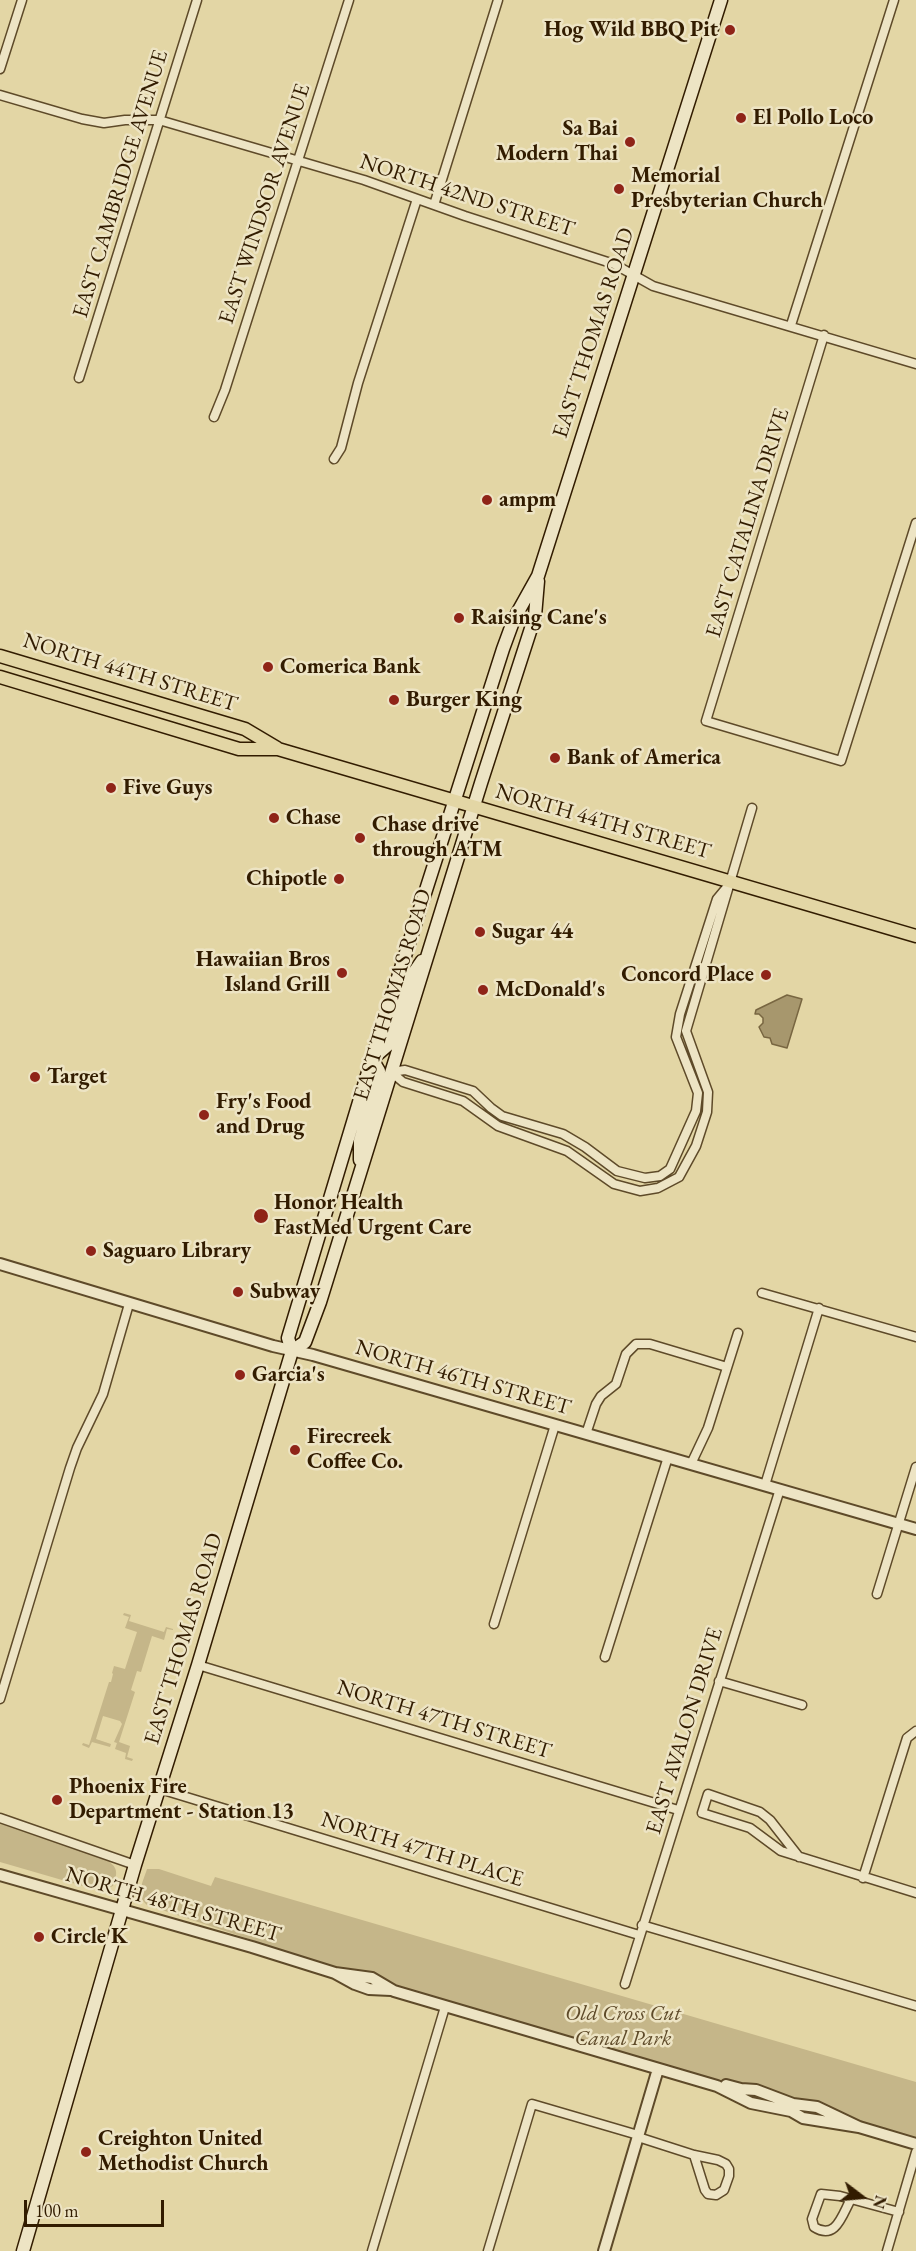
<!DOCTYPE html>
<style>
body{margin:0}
#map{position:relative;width:916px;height:2251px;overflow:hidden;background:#e3d6a5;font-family:"EB Garamond",serif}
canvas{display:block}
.north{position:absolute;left:832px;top:2167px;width:60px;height:60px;-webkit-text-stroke:4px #ede4c4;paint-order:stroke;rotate:106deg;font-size:16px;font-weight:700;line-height:24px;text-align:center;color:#321c00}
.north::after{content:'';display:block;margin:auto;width:21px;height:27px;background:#321c00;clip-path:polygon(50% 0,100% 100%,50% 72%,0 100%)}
.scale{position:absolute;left:24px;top:2200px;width:140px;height:27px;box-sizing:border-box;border:3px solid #321c00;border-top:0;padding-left:8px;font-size:18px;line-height:21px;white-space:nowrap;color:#321c00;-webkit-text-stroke:4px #ede4c4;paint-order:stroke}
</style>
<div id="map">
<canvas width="916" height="2251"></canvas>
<div class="north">N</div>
<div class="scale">100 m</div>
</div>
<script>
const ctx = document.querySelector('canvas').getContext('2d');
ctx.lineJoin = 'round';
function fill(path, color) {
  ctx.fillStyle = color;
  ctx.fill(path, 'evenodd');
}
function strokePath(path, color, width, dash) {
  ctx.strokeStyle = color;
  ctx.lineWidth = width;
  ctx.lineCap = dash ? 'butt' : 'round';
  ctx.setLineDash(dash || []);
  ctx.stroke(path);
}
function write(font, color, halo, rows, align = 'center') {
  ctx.font = font + ' "EB Garamond",serif';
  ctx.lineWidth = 5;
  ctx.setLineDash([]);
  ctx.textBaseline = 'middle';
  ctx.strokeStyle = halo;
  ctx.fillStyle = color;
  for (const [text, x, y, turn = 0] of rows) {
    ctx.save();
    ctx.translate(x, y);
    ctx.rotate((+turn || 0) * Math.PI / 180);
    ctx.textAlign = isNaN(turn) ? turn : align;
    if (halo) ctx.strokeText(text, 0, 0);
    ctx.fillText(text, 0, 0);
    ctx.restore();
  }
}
const green = new Path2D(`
 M124,1613L131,1615L129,1621L164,1632L166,1627L173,1629V1630L167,1629L164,1640L152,1636L141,1672L137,1671L131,1690L135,1692L119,1742L130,1746L127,1757L133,1759L132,1761L125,1759L126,1753L115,1749L117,1743L114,1742L122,1724L120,1721L103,1716L96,1739L111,1744L110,1747L92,1742L89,1748L82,1745L83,1743L89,1745L109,1682H111L113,1674L112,1673L114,1666L125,1669L137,1632L125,1628L129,1617L123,1615Z
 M0,1822L108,1861C119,1868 117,1875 113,1886L100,1891L0,1862Z
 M147,1869H159L211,1886L215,1877L916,2082V2138L342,1970L147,1905C135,1895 143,1882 147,1869Z`);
const water = new Path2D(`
 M787,995L802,999L787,1048L772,1044L770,1038L764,1037L759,1027L763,1023V1018L759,1014H755L756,1010Z`);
const minor = new Path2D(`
 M0,69L22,0
 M0,95L82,119L104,123L125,120H159L364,180L465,216L614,264L653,286L916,364
 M434,205L498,0
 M791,325L894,0
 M824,335L706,721L841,761L916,523
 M79,378L197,0
 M214,417L225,390L349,0
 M334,459L341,448L358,383L417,199
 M391,1072L403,1082L463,1101L498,1126L567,1151L614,1184L640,1191L658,1188L679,1177L696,1146L707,1112L708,1092L686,1031L752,808
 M391,1072L405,1070L473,1091L491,1108L502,1116L563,1134L585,1147L617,1171L645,1178L660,1176L670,1169L696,1111L698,1093L676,1037L680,1014L717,899L727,887
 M762,1293L916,1337
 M586,1434L596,1404L601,1396L616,1384L626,1354L636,1344H650L727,1367
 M691,1464L708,1428L738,1333
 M765,1485L819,1308
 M877,1594L916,1467
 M494,1624L555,1425
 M605,1657L668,1457
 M198,1665L678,1810
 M719,1681L802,1705
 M0,1699L70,1468L77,1448L103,1394L129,1304
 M160,1789L639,1935
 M0,1818L135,1865
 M799,1857L770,1820L760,1812L708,1794L702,1813L750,1828L781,1851L916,1893
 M863,1878L907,1738L916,1731
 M642,1925L916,2006
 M625,1984L780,1489
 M638,2137L694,2155L718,2160L726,2164L729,2169V2176L724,2190L716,2195L708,2194L705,2190L694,2155
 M851,2199C842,2215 836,2241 814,2227L812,2219L821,2194L840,2196L899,2212
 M372,2251L445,2007
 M488,2251L532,2104L638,2135
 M887,2251L916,2152`);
const tertiary = new Path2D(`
 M0,1264L273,1346L313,1355L916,1529
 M0,1875L252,1947L335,1973L355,1984L369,1989L391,1990
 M335,1973L372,1978L394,1991L717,2086L751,2103L791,2111L803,2118L859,2127
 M726,2085L741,2089L756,2090L793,2104L817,2107L859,2127L916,2144
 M604,2251L658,2069`);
const secondary = new Path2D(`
 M372,1059L388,1045L409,980L422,961
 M360,1160V1141L378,1079L379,1071L372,1059
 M292,1351L305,1342L320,1302L481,783L535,616L538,581
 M23,2251L135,1865L198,1665L292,1351L288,1338L372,1059L503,649L514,619L538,576L721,0`);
const primary = new Path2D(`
 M0,656L245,729L277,748
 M0,677L239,749H278L916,936`);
const markers = [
 [730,30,6,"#8f2418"],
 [741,118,6,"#8f2418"],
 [630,142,6,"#8f2418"],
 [619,189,6,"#8f2418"],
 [487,500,6,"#8f2418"],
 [459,618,6,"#8f2418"],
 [268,667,6,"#8f2418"],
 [394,700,6,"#8f2418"],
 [555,758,6,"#8f2418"],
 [111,788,6,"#8f2418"],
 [274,818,6,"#8f2418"],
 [360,838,6,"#8f2418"],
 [339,879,6,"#8f2418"],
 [480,932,6,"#8f2418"],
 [342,973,6,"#8f2418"],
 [766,975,6,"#8f2418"],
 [483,990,6,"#8f2418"],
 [35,1077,6,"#8f2418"],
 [204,1115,6,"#8f2418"],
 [261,1216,8,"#8f2418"],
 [91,1251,6,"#8f2418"],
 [238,1292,6,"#8f2418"],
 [240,1375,6,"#8f2418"],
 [295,1450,6,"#8f2418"],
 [57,1800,6,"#8f2418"],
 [39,1937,6,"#8f2418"],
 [86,2152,6,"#8f2418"]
];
const poiNames = [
 ["Hog Wild BBQ Pit",718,30,"right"],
 ["El Pollo Loco",753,118],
 ["Sa Bai",618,129,"right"],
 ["Modern Thai",618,154,"right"],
 ["Memorial",631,176],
 ["Presbyterian Church",631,201],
 ["ampm",499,500],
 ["Raising Cane's",471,618],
 ["Comerica Bank",280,667],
 ["Burger King",406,700],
 ["Bank of America",567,758],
 ["Five Guys",123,788],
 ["Chase",286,818],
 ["Chase drive",372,825],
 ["through ATM",372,850],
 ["Chipotle",327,879,"right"],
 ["Sugar 44",492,932],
 ["Hawaiian Bros",330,960,"right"],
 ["Island Grill",330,985,"right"],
 ["Concord Place",754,975,"right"],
 ["McDonald's",495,990],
 ["Target",47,1077],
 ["Fry's Food",216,1102],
 ["and Drug",216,1127],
 ["Honor Health",274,1203],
 ["FastMed Urgent Care",274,1228],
 ["Saguaro Library",103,1251],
 ["Subway",250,1292],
 ["Garcia's",252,1375],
 ["Firecreek",307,1437],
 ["Coffee Co.",307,1462],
 ["Phoenix Fire",69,1787],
 ["Department - Station 13",69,1812],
 ["Circle K",51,1937],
 ["Creighton United",98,2139],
 ["Methodist Church",98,2164]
];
const streetNames = [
 ["EAST CAMBRIDGE AVENUE",121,184,-73],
 ["NORTH 42ND STREET",467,196,18],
 ["EAST WINDSOR AVENUE",265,204,-72],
 ["EAST THOMAS ROAD",594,333,-72],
 ["EAST CATALINA DRIVE",748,523,-73],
 ["NORTH 44TH STREET",130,673,17],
 ["NORTH 44TH STREET",603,822,16],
 ["EAST THOMAS ROAD",393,995,-73],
 ["NORTH 46TH STREET",463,1378,16],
 ["EAST THOMAS ROAD",184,1639,-73],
 ["NORTH 47TH STREET",444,1720,17],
 ["EAST AVALON DRIVE",685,1731,-73],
 ["NORTH 47TH PLACE",422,1850,17],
 ["NORTH 48TH STREET",173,1905,16]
];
const parkNames = [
 ["Old Cross Cut",623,2014],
 ["Canal Park",623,2039]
];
fill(green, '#c5b689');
fill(water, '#a7976d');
strokePath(water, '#786641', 1.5);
strokePath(minor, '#5e4a29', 11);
strokePath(tertiary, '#5e4a29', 14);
strokePath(secondary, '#321c00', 15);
strokePath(primary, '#321c00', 15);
strokePath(minor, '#ede4c4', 8);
strokePath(tertiary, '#ede4c4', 10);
strokePath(secondary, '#ede4c4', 12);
strokePath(primary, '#e3d6a5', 12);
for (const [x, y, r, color] of markers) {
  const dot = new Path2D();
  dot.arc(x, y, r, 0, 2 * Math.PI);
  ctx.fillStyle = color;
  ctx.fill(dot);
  strokePath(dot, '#ede4c4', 2);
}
write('bold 22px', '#321c00', '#ede4c4', poiNames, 'left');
write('22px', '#321c00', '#ede4c4', streetNames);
write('italic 22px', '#5e4a29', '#ede4c4', parkNames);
</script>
